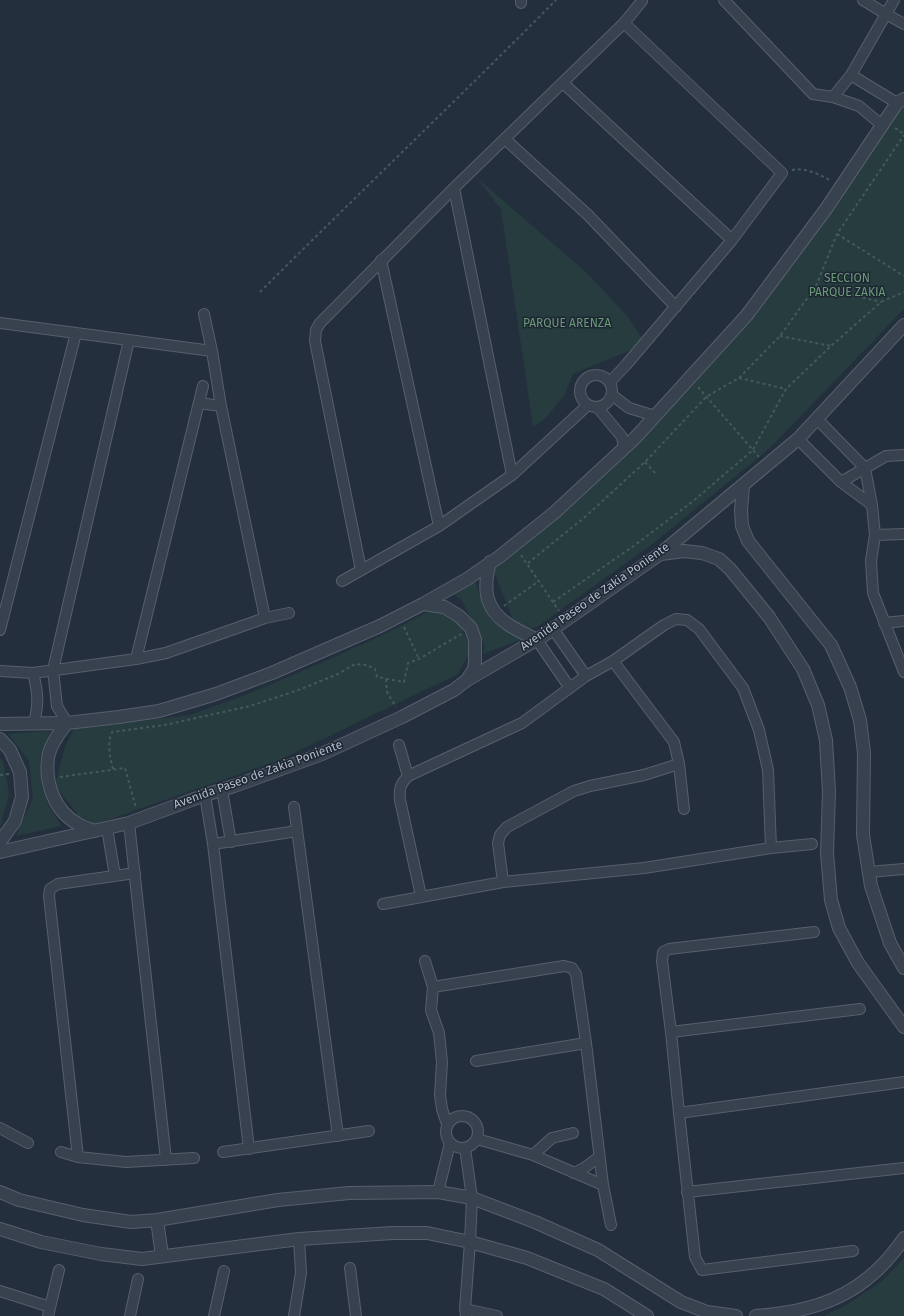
<!DOCTYPE html>
<style>
body{margin:0}
canvas{display:block;background:#242f3e}
</style>
<canvas width="904" height="1316"></canvas>
<script>
const ctx = document.querySelector('canvas').getContext('2d');
ctx.lineJoin = 'round';
function fill(path, color) {
  ctx.fillStyle = color;
  ctx.fill(path, 'evenodd');
}
function strokePath(path, color, width, dash) {
  ctx.strokeStyle = color;
  ctx.lineWidth = width;
  ctx.lineCap = dash ? 'butt' : 'round';
  ctx.setLineDash(dash || []);
  ctx.stroke(path);
}
function write(font, color, halo, rows, align = 'center') {
  ctx.font = font + ' "Fira Sans",sans-serif';
  ctx.lineWidth = 3;
  ctx.setLineDash([]);
  ctx.textBaseline = 'middle';
  ctx.strokeStyle = halo;
  ctx.fillStyle = color;
  for (const [text, x, y, turn = 0] of rows) {
    ctx.save();
    ctx.translate(x, y);
    ctx.rotate((+turn || 0) * Math.PI / 180);
    ctx.textAlign = isNaN(turn) ? turn : align;
    if (halo) ctx.strokeText(text, 0, 0);
    ctx.fillText(text, 0, 0);
    ctx.restore();
  }
}
const green = new Path2D(`
 M904,107V309L770,448L655,542L537,627L524,629L514,622L493,569L615,463L755,317L900,108Z
 M477,178L587,273L628,317L643,340L638,347L573,374L564,396L544,420L533,426L501,209Z
 M474,576L479,594L491,620L513,634L531,636L483,654L485,646L462,600L452,593Z
 M433,609L458,620L471,650L458,674L277,761L96,824L79,816L55,785L65,747L74,729L190,715L243,696L328,660L389,632Z
 M50,731L40,757L42,787L49,806L61,826L16,836L33,799L29,761L8,734Z
 M0,758L3,761L9,794L0,828Z
 M904,1258V1316H824L848,1304L882,1281Z`);
const path = new Path2D(`
 M895,128L904,134
 M792,170C805,167 821,175 831,181
 M837,234L904,276
 M816,286L881,302
 M260,292C358,194 459,98 556,0
 M780,336L831,346
 M739,378L786,389
 M698,387L759,457
 M645,462L655,473
 M521,555L559,611
 M528,563L585,517L645,462L706,397L739,378L780,336L816,286L837,234L904,135
 M553,602L635,545L692,502L753,450L764,429L786,389L831,346L881,302L904,292
 M504,606L539,581
 M404,627L419,659
 M386,679L387,692L396,707
 M113,769C110,757 107,744 112,732L165,725L250,706L296,691L338,674L355,664L367,665L375,669L377,677L404,682L408,663L419,659L461,634
 M0,775L9,774
 M60,777L125,768L136,808`);
const minor = new Path2D(`
 M724,0L813,94L833,97L859,106L883,126
 M863,0L886,14L904,24
 M521,3V0
 M851,75L897,103
 M563,83L732,240
 M833,97L851,75L894,0
 M505,139L588,215L676,307
 M454,188L512,475
 M381,260L439,526
 M204,314L212,351L221,406L265,618
 M0,323L212,351
 M580 391a16 16 0 1 1 32 0a16 16 0 1 1-32 0Z
 M610,382L626,365L732,240L782,173L624,23
 M612,395L629,408L655,416
 M199,403L221,406
 M598,408L622,437L624,448
 M817,419L865,468L872,505L875,535L871,561L873,593L904,672
 M798,439L841,482L872,505
 M841,482L886,456L904,455
 M875,535L904,534
 M361,570L315,341L316,330L320,323L454,188L624,23L642,1
 M342,581L439,526L512,475L588,405
 M884,623L904,621
 M553,629L586,676
 M0,630L76,333
 M537,640L570,688
 M136,659L203,386
 M613,661L674,742L679,764L684,809
 M0,671L33,673L136,659L166,653L265,618L289,613
 M33,673C38,693 39,702 34,724
 M67,723L57,706L53,670L129,340
 M399,745L408,776
 M222,790L231,842
 M205,795L213,844L249,1149
 M294,807L338,1136
 M129,823L166,1160
 M107,828L115,876
 M213,844L297,831
 M869,872L904,869
 M503,882L498,843L500,835L507,827L574,791L590,786L644,775L679,764
 M421,896L400,800C399,788 400,785 408,776L522,723L586,676L613,661L664,625L676,619L687,620L699,629L743,688L759,730L768,770L771,848
 M383,904L503,882L644,868L771,848L812,844
 M425,961L433,987L431,1010L439,1033L442,1062L440,1095L442,1109L447,1124
 M433,987L564,966L572,968L576,974L586,1043L603,1185L611,1225
 M671,1032L860,1009
 M476,1061L586,1043
 M679,1113L671,1032L662,961L663,952L669,949L814,932
 M446 1132a16 16 0 1 1 32 0a16 16 0 1 1-32 0Z
 M0,1128L28,1143
 M477,1139L533,1155L603,1185
 M465,1148L472,1198L470,1242L465,1309L466,1316
 M61,1152L78,1157L126,1162L194,1158
 M223,1152L369,1131
 M533,1155L552,1138L573,1133
 M78,1157L49,896L50,889L58,884L135,873
 M574,1173L584,1168L599,1157
 M438,1192L450,1143
 M687,1192L904,1168
 M853,1251L702,1270L695,1257L679,1113L904,1082
 M350,1268L356,1316
 M0,1291L50,1307
 M465,1309L497,1316
 M48,1316L59,1270
 M130,1316L138,1279
 M214,1316L224,1271
 M294,1316L301,1273L299,1239`);
const tertiary = new Path2D(`
 M743,486L741,510L742,526L748,541L831,645L850,687L860,720L864,753L863,835L871,886L890,943L904,968
 M661,554L684,551L702,553L719,559L730,569L769,617L803,669L818,705L826,740L829,792L827,853L831,900L839,928L858,963L904,1027
 M490,562C483,588 484,609 509,625C518,631 528,635 537,640
 M423,604L444,607L459,616L471,628L475,640V662L474,669L467,680
 M67,723C59,733 50,745 48,758C45,783 54,811 78,824C83,827 89,829 95,831
 M0,724L67,723L119,717L159,711L216,694L272,673L380,626L423,604L467,579L499,557L554,513L635,438L747,315L826,209L897,103L904,99
 M0,739L10,750L20,772L22,797L15,821L0,842
 M0,852L129,823L205,795L234,786L322,754L402,717L454,690L467,680L543,636L660,554L798,439L904,325
 M0,1192L19,1200L83,1215L131,1222L157,1220L278,1200L349,1193L438,1192L472,1198L535,1222L598,1250L681,1302L707,1312L736,1316
 M157,1220L162,1256
 M0,1229L41,1242L101,1254L142,1259L299,1239L393,1233H427L470,1242L527,1258L604,1289L647,1316
 M756,1316C808,1312 851,1300 887,1260C893,1253 899,1246 904,1238`);
const parkNames = [
 ["SECCION",847,279],
 ["PARQUE ZAKIA",847,293],
 ["PARQUE ARENZA",567,324]
];
const streetNames = [
 ["Avenida Paseo de Zakia Poniente",595,597,-35],
 ["Avenida Paseo de Zakia Poniente",258,775,-20]
];
fill(green, '#263c3f');
strokePath(minor, '#565f6c', 12);
strokePath(tertiary, '#565f6c', 14);
strokePath(path, '#44595c', 2, [3, 3]);
strokePath(minor, '#38414e', 10);
strokePath(tertiary, '#38414e', 12);
write('12px', '#6b9a76', '#1d2633', parkNames);
write('12px', '#b4bcc9', '#1d2633', streetNames);
</script>
